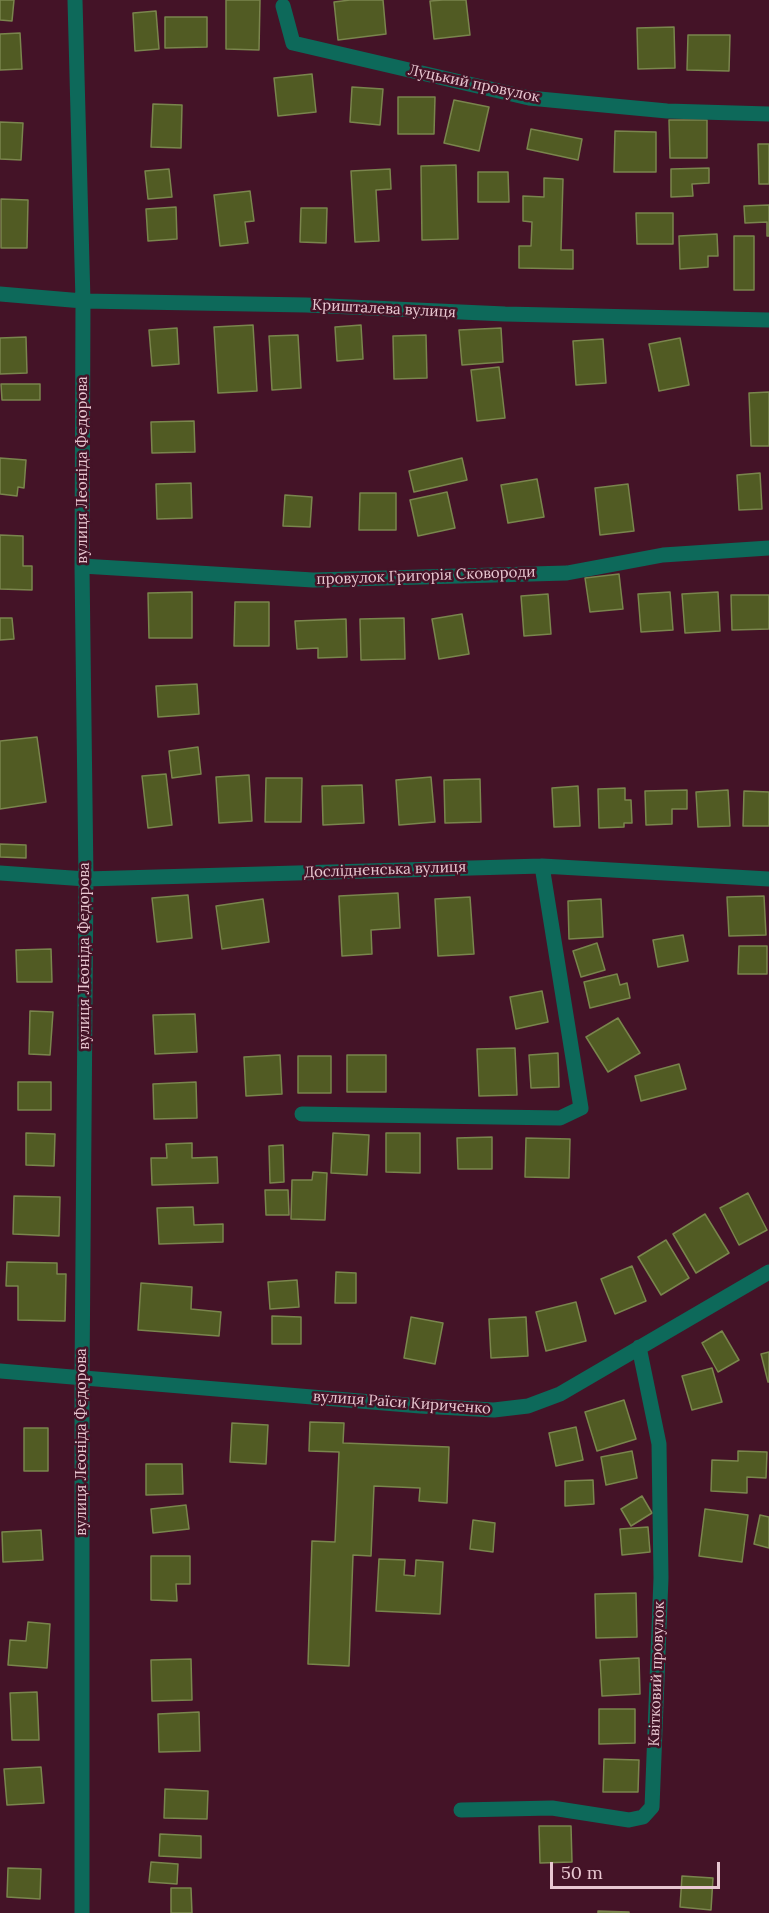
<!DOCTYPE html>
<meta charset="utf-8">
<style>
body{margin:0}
#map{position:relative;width:769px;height:1913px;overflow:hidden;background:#441327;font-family:Lora,serif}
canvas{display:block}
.scale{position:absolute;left:550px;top:1862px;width:170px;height:27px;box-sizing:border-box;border:3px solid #e8c7d1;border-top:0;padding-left:8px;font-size:18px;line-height:21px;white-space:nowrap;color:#e8c7d1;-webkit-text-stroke:4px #441327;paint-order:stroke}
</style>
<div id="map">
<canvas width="769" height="1913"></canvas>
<div class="scale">50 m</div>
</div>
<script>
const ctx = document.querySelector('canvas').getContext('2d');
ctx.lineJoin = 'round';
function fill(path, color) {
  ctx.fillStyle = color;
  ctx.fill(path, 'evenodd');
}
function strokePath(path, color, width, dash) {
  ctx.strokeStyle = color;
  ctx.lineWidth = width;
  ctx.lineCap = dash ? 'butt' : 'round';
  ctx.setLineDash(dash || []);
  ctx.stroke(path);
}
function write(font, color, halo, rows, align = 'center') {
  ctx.font = font + ' Lora,serif';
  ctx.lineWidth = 5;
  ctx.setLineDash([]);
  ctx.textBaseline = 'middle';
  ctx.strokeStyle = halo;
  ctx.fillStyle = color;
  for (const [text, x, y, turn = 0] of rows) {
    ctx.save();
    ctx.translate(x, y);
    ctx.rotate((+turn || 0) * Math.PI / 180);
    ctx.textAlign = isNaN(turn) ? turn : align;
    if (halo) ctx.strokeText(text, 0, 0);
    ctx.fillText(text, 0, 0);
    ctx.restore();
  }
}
const building = new Path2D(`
 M0,0H14L12,21L0,20Z
 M226,0H260L259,50L226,49Z
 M350,0H383L386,34L338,40L334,2Z
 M443,0H466L470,35L434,39L430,1Z
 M156,11L159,49L135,51L133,13Z
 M165,17H207V47L165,48Z
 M674,27L675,68L638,69L637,28Z
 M20,33L22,69L0,70V34Z
 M688,35H730L729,71L687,70Z
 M312,74L316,112L278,116L274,78Z
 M352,87L383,89L380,125L350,122Z
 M398,97H435L434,134H398Z
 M454,100L489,107L479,151L444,143Z
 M153,104L182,105L181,148L151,147Z
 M669,120H707V158H670Z
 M0,122L23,123L21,160L0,159Z
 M531,129L582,139L578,160L527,149Z
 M615,131L656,132V172H614Z
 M758,144H769V184H759Z
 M456,165L458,239L422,240L421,166Z
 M709,168V183L692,184L693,196L671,197V169Z
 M169,169L172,197L148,199L145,171Z
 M390,169L391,189L376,190L379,241L355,242L351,171Z
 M478,172H508L509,202H478Z
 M544,178L563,179L561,250H573V269L519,268V246H531L532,222L523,221V196L544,197Z
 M250,191L254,221L245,222L248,243L220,246L214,195Z
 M1,199L28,200L27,248H1Z
 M769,205V236H767V222L745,223L744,206Z
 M176,207L177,239L148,241L146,209Z
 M301,208H327L326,243L300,242Z
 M636,213H673V244H637Z
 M717,234L718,256H708V267L680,269L679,236Z
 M734,236H754V290H734Z
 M253,325L257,391L218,393L214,327Z
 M361,325L363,359L337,361L335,327Z
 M177,328L179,364L152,366L149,330Z
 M501,328L503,362L462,365L459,330Z
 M298,335L301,388L272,390L269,336Z
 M426,335L427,378L394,379L393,336Z
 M26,337L27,373L0,374V338Z
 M680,338L689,385L659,391L649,344Z
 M603,339L606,383L576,385L573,341Z
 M499,367L505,418L477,421L471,370Z
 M1,384H40V400H2Z
 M769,392V446H751L749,393Z
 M194,421L195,452L152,453L151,422Z
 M0,458L26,460L24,488L18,487L17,496L0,494Z
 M462,458L467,480L414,492L409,471Z
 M760,473L762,509L739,510L737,475Z
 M537,479L544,517L508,523L501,485Z
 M191,483L192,518L157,519L156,484Z
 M628,484L634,531L600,535L595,488Z
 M447,492L455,528L418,536L410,500Z
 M360,493H396V530H359Z
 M285,495L312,497L310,527L283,526Z
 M0,535L23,536V566H32V590L0,589Z
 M619,574L623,609L590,612L585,578Z
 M192,592V638H149L148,593Z
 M670,592L673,630L641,632L638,594Z
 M718,592L720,631L685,633L682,594Z
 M548,594L551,634L524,636L521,596Z
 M731,595H769V629L732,630Z
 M235,602H269V646H234Z
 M462,614L469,654L439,659L432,619Z
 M0,618H12L14,639L0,640Z
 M404,618L405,659L361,660L360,619Z
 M346,619L347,657L318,658V648L297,649L295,621Z
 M197,684L199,714L158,717L156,686Z
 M37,737L46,802L0,809V741Z
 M198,747L201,774L172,778L169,751Z
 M166,774L172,825L148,828L142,776Z
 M249,775L252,821L219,823L216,777Z
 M431,777L435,822L399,825L396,780Z
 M266,778H302L301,822H265Z
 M480,779L481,822L445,823L444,780Z
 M362,785L364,823L323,825L322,786Z
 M578,786L580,826L554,827L552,788Z
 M625,788V800H631L632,823H624V827L599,828L598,789Z
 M687,790V809H672V824L646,825L645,791Z
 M728,790L730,826L698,827L696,792Z
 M744,791L769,792V826H743Z
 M0,844L26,845V858L0,857Z
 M398,893L400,928L371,930L372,954L342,956L339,896Z
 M188,895L192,938L157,942L152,898Z
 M764,896L766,935L729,936L727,897Z
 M470,897L474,954L438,956L435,899Z
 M263,899L269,942L222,949L216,906Z
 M601,899L603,937L569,939L568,901Z
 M683,935L688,961L658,967L653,940Z
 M597,943L605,970L581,977L573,951Z
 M739,946H767V974H738Z
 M51,949L52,982H17L16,950Z
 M617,974L620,985L627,983L630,998L590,1008L584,982Z
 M542,991L548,1022L516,1029L510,997Z
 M30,1011L53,1012L50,1055L29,1054Z
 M195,1014L197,1052L155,1054L153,1015Z
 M618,1018L640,1053L608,1072L586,1037Z
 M515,1048L517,1095L479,1096L477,1049Z
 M558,1053L559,1087L531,1088L529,1055Z
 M280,1055L282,1094L246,1096L244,1057Z
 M347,1055H386V1092H347Z
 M298,1056H331V1093H298Z
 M679,1064L686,1089L641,1101L635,1076Z
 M18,1082H51V1110H18Z
 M196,1082L197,1118L154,1119L153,1084Z
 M26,1133L55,1134L54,1166L26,1165Z
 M333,1133L369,1135L367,1175L331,1173Z
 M386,1133H420V1173L386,1172Z
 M492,1137V1169H458L457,1138Z
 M526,1138L570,1139L569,1178L525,1177Z
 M192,1143V1158L217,1157L218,1183L152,1185L151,1158H167L166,1144Z
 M283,1145L284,1182L270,1183L269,1146Z
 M313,1172L327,1173L325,1220L291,1219L292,1180H312Z
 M265,1190H288L289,1215H266Z
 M748,1193L767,1230L739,1245L720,1208Z
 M14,1196L60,1197L59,1236L13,1234Z
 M193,1207L194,1225L223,1224V1242L159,1244L157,1208Z
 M705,1214L729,1253L696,1273L673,1234Z
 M666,1240L689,1278L661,1295L638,1257Z
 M7,1262L57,1263V1274H66L65,1321L18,1320V1286H6Z
 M632,1266L646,1301L615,1314L601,1279Z
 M336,1272L356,1273V1303H335Z
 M297,1280L299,1307L270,1309L268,1282Z
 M141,1283L192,1287L191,1309L221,1312L219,1336L138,1330Z
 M576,1302L586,1341L546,1351L536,1312Z
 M272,1316L301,1317V1344H272Z
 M411,1317L443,1323L435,1364L404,1358Z
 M526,1317L528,1356L491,1358L489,1319Z
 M722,1331L739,1360L718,1372L702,1343Z
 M769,1352V1382H768L761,1354Z
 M712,1368L722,1402L692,1410L682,1376Z
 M624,1400L636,1439L597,1451L585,1412Z
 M310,1422L344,1423L343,1443L449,1447L447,1503L419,1501L420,1488L374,1486L371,1556L353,1555L349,1666L308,1664L312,1541L335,1542L339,1452L309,1451Z
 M232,1423L268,1425L266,1464L230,1462Z
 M576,1427L583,1460L556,1466L549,1433Z
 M24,1428H48V1471H24Z
 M632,1451L637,1478L606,1485L601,1457Z
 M738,1451L767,1452L766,1478L747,1477V1493L711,1491L712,1460L738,1461Z
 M146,1464H182L183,1494L146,1495Z
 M593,1480L594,1504L565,1506V1481Z
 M642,1496L652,1513L631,1526L621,1509Z
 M186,1505L189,1529L153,1533L151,1509Z
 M705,1509L748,1515L742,1562L699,1556Z
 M760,1515L769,1517V1548L754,1544Z
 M473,1520L495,1523L493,1552L470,1549Z
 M648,1527L650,1552L622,1555L620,1529Z
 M41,1530L43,1560L3,1562L2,1532Z
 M151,1556H190V1584H176L177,1601L151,1600Z
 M379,1559L405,1560L404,1575L415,1576L416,1560L443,1562L440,1614L376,1611Z
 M636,1593L637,1637L596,1638L595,1594Z
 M28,1622L50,1624L47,1668L8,1665L10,1640L26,1641Z
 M639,1658L640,1694L602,1696L600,1660Z
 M191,1659L192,1700L152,1701L151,1660Z
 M37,1692L39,1740H12L10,1693Z
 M599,1709H635V1743L599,1744Z
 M199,1712L200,1751L159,1752L158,1714Z
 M604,1759L639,1760L638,1792H603Z
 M41,1767L44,1803L7,1805L4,1769Z
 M165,1789L208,1791L207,1819L164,1818Z
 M539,1826H571L572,1862L540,1863Z
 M160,1834L201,1836V1858L159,1856Z
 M151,1862L178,1864L177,1884L149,1882Z
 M8,1868L41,1869L40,1899L7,1897Z
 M682,1876L713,1878L711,1910L680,1907Z
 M171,1888H191L192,1913H171Z
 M598,1911L629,1912V1913H598Z`);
const minor = new Path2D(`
 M75,0L83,301L82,566L86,879L82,1378V1913
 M283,6L293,43L529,98L667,111L769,114
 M0,294L83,301L306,305L505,314L769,320
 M82,566L313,580L567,573L663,555L769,548
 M0,873L86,879L542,866L769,879
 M302,1114L560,1118L581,1108L542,866
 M0,1371L420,1406L494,1410L528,1406L560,1394L769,1272
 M461,1810L552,1808L629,1820L643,1817L652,1807L661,1578L659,1444L639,1347`);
const streetNames = [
 ["Луцький провулок",474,84,12],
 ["Кришталева вулиця",384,309,3],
 ["вулиця Леоніда Федорова",83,470,-90],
 ["провулок Григорія Сковороди",426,576,-2],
 ["Дослідненська вулиця",385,870,-2],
 ["вулиця Леоніда Федорова",85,956,-90],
 ["вулиця Раїси Кириченко",402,1403,4],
 ["вулиця Леоніда Федорова",82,1442,-90],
 ["Квітковий провулок",657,1674,-88]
];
fill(building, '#515b23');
strokePath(building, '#7a854d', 1.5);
strokePath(minor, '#0d695a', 15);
write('15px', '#e8c7d1', '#441327', streetNames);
</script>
